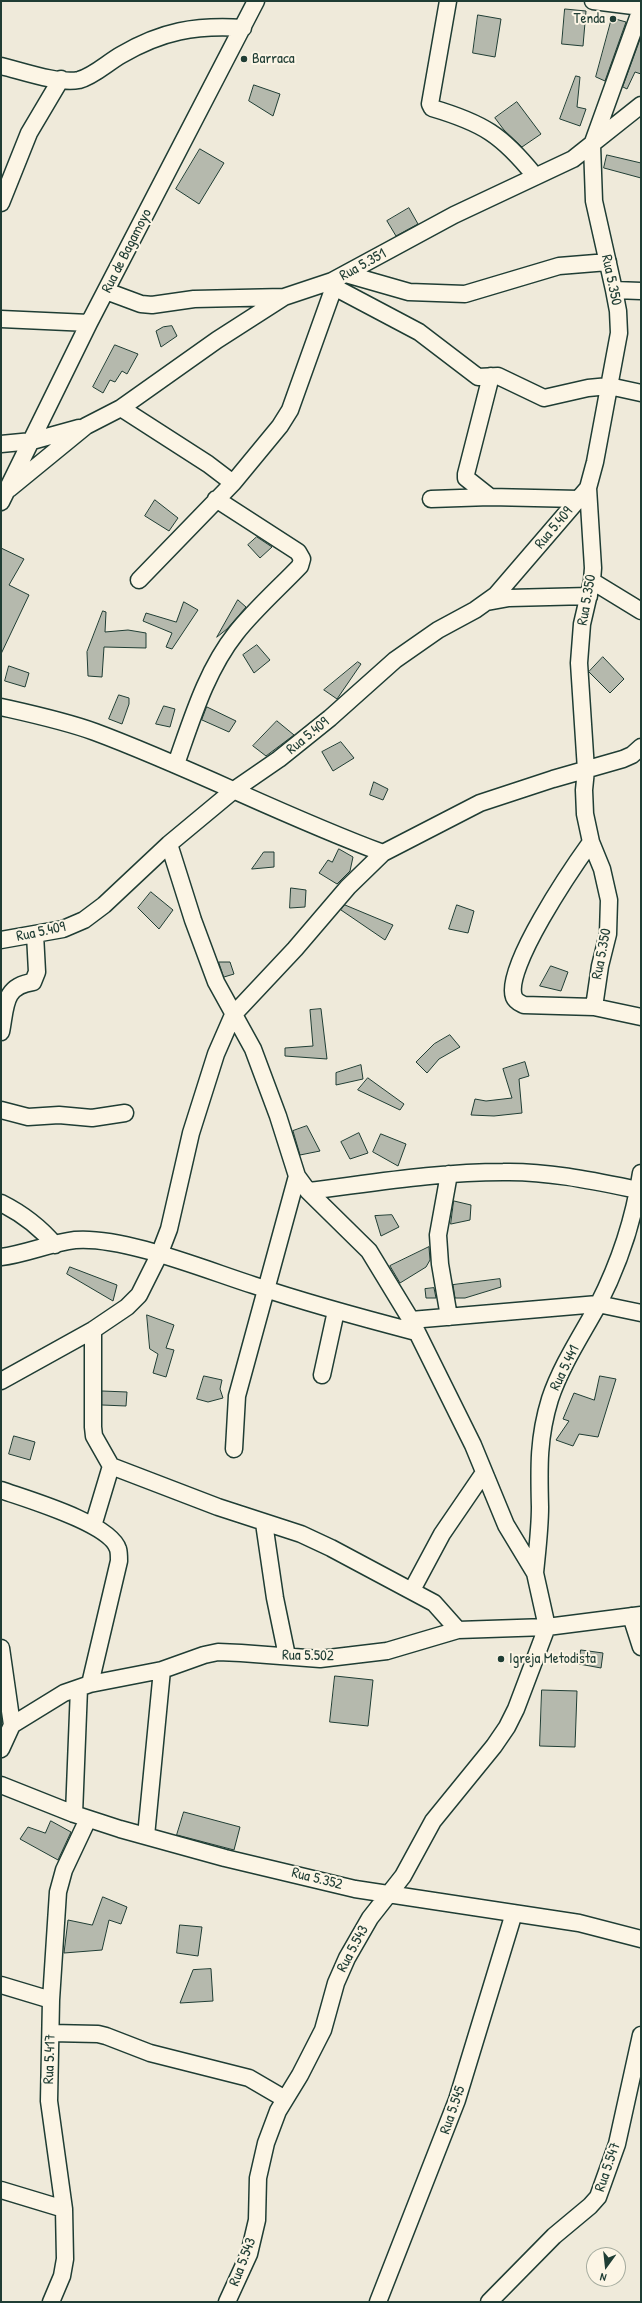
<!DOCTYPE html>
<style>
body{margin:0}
#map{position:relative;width:642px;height:2303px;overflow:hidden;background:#efeada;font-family:"Patrick Hand",sans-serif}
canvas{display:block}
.frame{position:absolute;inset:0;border:2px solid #1f3d34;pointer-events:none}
.north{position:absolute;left:586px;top:2247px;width:40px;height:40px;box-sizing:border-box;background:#fcf5e5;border:1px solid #a4ab9e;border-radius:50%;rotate:195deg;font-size:11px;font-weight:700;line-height:16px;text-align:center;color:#1f3d34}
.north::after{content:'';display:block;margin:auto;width:14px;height:18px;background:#1f3d34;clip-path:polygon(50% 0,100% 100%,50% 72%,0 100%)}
</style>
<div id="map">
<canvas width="642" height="2303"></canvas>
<div class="frame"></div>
<div class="north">N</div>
</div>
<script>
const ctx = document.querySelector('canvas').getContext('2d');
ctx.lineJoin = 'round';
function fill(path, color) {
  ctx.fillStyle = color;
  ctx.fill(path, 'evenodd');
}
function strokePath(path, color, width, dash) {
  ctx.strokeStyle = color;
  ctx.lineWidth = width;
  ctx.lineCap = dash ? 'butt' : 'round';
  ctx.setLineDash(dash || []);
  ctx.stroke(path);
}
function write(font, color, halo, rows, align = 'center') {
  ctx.font = font + ' "Patrick Hand",sans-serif';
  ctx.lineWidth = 4;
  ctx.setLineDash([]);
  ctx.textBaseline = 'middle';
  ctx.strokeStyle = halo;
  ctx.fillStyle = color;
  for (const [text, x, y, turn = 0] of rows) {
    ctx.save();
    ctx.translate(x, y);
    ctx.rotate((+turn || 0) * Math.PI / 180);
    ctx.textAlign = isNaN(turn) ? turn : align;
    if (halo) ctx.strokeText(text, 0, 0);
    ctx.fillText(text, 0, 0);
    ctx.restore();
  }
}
const building = new Path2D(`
 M565,9L586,11L583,46L562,44Z
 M478,15L501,19L495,57L473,53Z
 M612,18L626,22L605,81L596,77Z
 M641,37V74L635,72L627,89L623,87Z
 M576,76L580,77L577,107L586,109L580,126L560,119Z
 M254,85L280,94L273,116L249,101Z
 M517,102L541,134L522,147L504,130L495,118Z
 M200,149L224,163L199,204L176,189Z
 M607,155L641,163V178L604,168Z
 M409,208L418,224L396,236L387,221Z
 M172,326L177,336L161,347L156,331L163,327Z
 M115,345L138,354L127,374L122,371L115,382L110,380L103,393L93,387Z
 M155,500L178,518L169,531L145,516Z
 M257,537L272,547L260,558L248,545Z
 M1,548L24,559L9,585L29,595L1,654Z
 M238,600L246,607L227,629L217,637Z
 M184,602L198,610L172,649L166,647L172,633L143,621L146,613L176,622Z
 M103,611L106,612L105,632L128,630L146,633V648L104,647L102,677L88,676L87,652Z
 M257,645L270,660L254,673L243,655Z
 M603,657L624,679L610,693L589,672Z
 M358,662L361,664L337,699L324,690Z
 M9,666L29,673L25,687L5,681Z
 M119,695L129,698V704L122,724L109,719Z
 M164,706L175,709L170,727L156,724Z
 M207,707L236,721L229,732L202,720Z
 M277,721L294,735L266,756L253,746Z
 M341,742L354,758L333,771L322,752Z
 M374,782L388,789L383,800L370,795Z
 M339,849L353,857L350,871L337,884L319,873L328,860L332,862Z
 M264,852H274V867L252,869Z
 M291,888L306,890L305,907L290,908Z
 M151,892L173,910L159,929L138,908Z
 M345,905L393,925L385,940L341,910Z
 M457,905L474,911L468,933L449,929Z
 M219,962H230L234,974L224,977Z
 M551,966L568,972L561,991L540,986Z
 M321,1009L327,1059L285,1056V1048L313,1046L310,1010Z
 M450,1035L460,1047L439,1059L427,1073L416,1062L434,1044Z
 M525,1062L529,1076L519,1079L522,1113L494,1116L471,1115L475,1099L486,1101L512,1098L503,1069Z
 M361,1065L363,1079L336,1085V1073Z
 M368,1078L404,1104L400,1110L358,1090Z
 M307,1126L320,1151L300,1155L293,1131Z
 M359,1133L368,1153L350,1159L341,1142Z
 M381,1134L406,1144L398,1166L373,1152Z
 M454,1201L471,1205L470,1220L451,1224Z
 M392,1215L399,1227L381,1236L375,1216Z
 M429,1247L430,1260L426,1267L400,1283L390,1266Z
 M70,1267L117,1285L113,1301L67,1274Z
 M500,1279L501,1287L465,1298H455L453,1285Z
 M434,1288L436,1298H426L425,1289Z
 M147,1315L174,1325L166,1348L174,1350L166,1377L153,1373L158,1354L150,1349Z
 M204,1376L222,1380L220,1389L223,1398L208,1402L197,1399Z
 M600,1376L616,1379L598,1437L579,1434L573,1446L556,1440L569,1421L563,1419L574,1393L594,1400Z
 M102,1391L127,1392L126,1406L102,1405Z
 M14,1436L35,1442L30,1460L9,1454Z
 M581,1650L603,1653L601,1668L579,1664Z
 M335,1676L373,1680L368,1726L330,1722Z
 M542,1690L577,1691L575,1747L540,1746Z
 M184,1812L240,1827L234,1850L177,1835Z
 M51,1821L71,1832L58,1860L20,1839L28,1827L45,1833Z
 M103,1897L127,1907L121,1924L109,1920L102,1950L64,1953L68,1920L92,1925Z
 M180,1925L202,1927L198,1956L177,1953Z
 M211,1969L213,2001L180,2003L193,1970Z`);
const minor = new Path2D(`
 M448,1L430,104L432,108C483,123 502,135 535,176
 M593,1L641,7
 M641,9L592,145L594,201L614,290L618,311L619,333L595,462L588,488L593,568L592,581L582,624L579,663L586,770L584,790L585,814L591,842L602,869L609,900L608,934L600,966L594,1007L641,1017
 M1,66C22,71 58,84 79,80C94,76 107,63 121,55C162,31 195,25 243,28
 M1,203L29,133L61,79
 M346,274L409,292L465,294L559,266L608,262
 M332,281L334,287L419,332L478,377L498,376L544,398L588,388L609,386L641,393
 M614,290L641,291
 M106,291L141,304L152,305L194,299L284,297
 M1,319L89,323
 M121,408L208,464L233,483
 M1,444L32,441L79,428
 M9,489L86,426L121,408L217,340L284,297L332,281L454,215L573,159L641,105
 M490,497L466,478V474L491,376
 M431,499L490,497L579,499
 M1,502L89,323L256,1
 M139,580L233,483L280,426L290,410L334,287
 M592,581L641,611
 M487,602L509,598L589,596
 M1,707C32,714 65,721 95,732C192,768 285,817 383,853
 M176,764C192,719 206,671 236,633C255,609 279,588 300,566L302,559L298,552L216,499
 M591,842C573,867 503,969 514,997C516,1002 520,1003 524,1005L594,1007
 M169,844L193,920L216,982L253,1049L278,1116L297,1176L308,1191L369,1251L411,1320L473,1445L506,1525L535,1573L547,1627L516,1709L507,1727L494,1746L433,1821L403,1876L370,1918L347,1958L336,1983L323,2030L300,2075L278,2111L266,2143L258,2178L257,2220L249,2254L227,2302
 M1,940L63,929L84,920L104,905L169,844L234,790L279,759L330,718L395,660L438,630L475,610L496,595L588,488
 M1,1032C6,1007 3,986 33,982L37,972L35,934
 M1,1110L28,1117L59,1115L92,1118L125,1113
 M308,1191C373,1183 438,1172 503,1172C548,1171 594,1181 638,1190
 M1,1203C23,1214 39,1226 55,1245
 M1,1257C26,1254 50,1243 75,1240C123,1236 206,1270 253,1285C307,1303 362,1318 416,1332
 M449,1317L440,1264L438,1235L449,1174
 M411,1320L598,1304L641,1313
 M93,1330V1427L94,1436L111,1466L218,1507L301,1534L331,1548L434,1603L458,1630
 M322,1375L336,1311
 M1,1381L93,1330L127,1307L139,1295L159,1255L169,1229L191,1133L216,1054L233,1015L295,949L348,887L383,853L480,803L553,779L623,759L632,755L641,747
 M234,1449L237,1396L297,1176
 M1,1490C26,1499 110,1523 118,1549C119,1552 119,1558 119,1561L90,1684
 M264,1523L275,1598L287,1656
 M93,1526L111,1466
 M535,1573C537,1552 540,1529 540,1507C539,1468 538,1438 550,1399C561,1366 581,1336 598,1305C619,1264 634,1219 641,1173
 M412,1590L442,1534L483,1474
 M631,1616L641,1647
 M1,1648L12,1725
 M1,1749L12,1725L64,1693L90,1684L162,1670L204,1655L218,1652L241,1653L320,1659L387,1651L458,1630L547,1627L641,1615
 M1,1785L74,1814L120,1829L225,1858L355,1889L579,1923L641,1939
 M74,1814L79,1688
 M146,1836L162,1670
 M1,1985L51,2000
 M51,2033L98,2034L106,2036L150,2053L249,2078L285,2099
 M1,2190L64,2209
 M51,2302L62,2276L65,2259L64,2209L49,2101L51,2000L58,1892L64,1870L88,1819
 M378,2302L457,2100L514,1913
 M489,2302L554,2236L590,2206L598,2197L617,2144L641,2035`);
const markers = [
 [613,19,4,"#1f3d34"],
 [244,59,4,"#1f3d34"],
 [501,1659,4,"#1f3d34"]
];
const poiNames = [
 ["Tenda",605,19,"right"],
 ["Barraca",252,59],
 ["Igreja Metodista",509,1659]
];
const streetNames = [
 ["Rua de Bagamoyo",127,251,-63],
 ["Rua 5.351",363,265,-29],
 ["Rua 5.350",611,280,78],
 ["Rua 5.409",554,528,-50],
 ["Rua 5.350",587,600,-80],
 ["Rua 5.409",308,736,-39],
 ["Rua 5.409",41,932,-12],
 ["Rua 5.350",602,954,-79],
 ["Rua 5.441",565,1368,-64],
 ["Rua 5.502",308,1656,1],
 ["Rua 5.352",317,1879,14],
 ["Rua 5.543",353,1949,-62],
 ["Rua 5.417",50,2059,-88],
 ["Rua 5.545",453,2110,-71],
 ["Rua 5.547",608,2167,-71],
 ["Rua 5.543",243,2262,-69]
];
fill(building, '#b5b9ad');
strokePath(building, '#1f3d34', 1);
strokePath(minor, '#1f3d34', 19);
strokePath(minor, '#fcf5e5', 16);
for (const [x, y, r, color] of markers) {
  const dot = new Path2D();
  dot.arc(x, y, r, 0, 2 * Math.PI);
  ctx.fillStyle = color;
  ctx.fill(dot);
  strokePath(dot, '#fcf5e5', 1.5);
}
write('15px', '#1f3d34', '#fcf5e5', poiNames, 'left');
write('15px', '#1f3d34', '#fcf5e5', streetNames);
</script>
